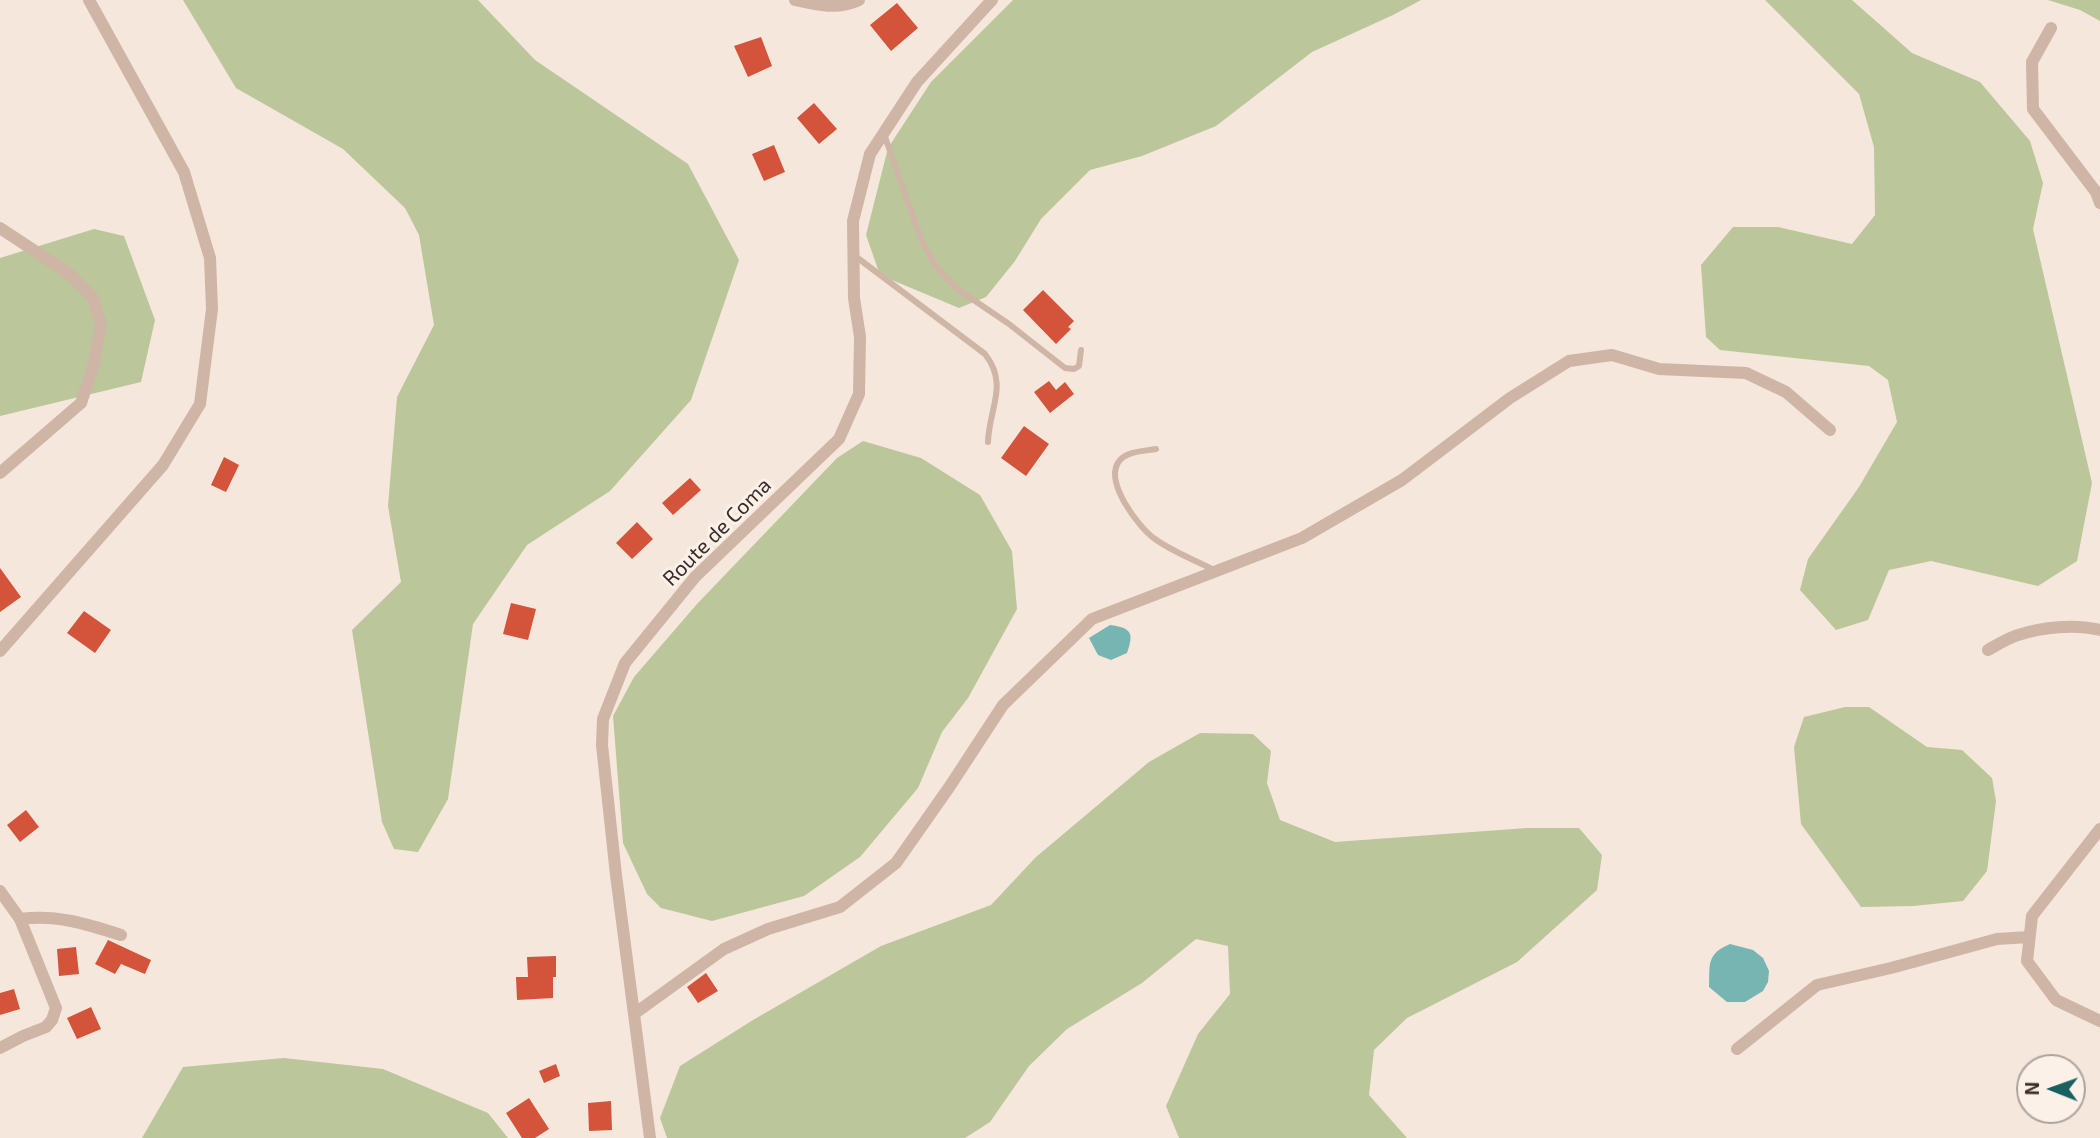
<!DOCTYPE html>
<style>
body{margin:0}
#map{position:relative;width:2100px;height:1138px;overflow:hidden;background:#f5e7dc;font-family:"Exo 2",sans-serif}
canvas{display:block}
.north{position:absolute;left:2016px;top:1054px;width:70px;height:70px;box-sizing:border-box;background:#fcf1e9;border:2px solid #aea29c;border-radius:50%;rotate:271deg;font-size:19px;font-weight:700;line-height:28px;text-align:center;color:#3a2c28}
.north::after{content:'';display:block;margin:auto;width:24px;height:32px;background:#18615f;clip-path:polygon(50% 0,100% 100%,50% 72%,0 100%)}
</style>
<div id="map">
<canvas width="2100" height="1138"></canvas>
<div class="north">N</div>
</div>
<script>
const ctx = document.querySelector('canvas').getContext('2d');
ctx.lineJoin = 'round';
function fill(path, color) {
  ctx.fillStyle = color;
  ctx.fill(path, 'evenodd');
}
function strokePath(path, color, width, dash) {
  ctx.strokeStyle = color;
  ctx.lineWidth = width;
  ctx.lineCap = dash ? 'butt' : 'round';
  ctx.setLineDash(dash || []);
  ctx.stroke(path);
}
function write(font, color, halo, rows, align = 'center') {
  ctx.font = font + ' "Exo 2",sans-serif';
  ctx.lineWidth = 6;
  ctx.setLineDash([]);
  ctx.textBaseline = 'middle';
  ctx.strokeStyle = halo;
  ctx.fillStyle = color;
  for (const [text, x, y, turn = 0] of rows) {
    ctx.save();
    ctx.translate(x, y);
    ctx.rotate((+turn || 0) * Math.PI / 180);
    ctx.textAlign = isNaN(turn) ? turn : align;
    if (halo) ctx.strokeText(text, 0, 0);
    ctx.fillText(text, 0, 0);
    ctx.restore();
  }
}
const green = new Path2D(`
 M183,0H478L535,60L688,164L739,260L691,400L610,491L527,545L473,624L448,799L418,852L394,849L382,822L352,630L401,582L388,506L397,397L434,325L419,235L405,208L343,149L236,88Z
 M1013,0H1421L1393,15L1312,52L1216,126L1142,156L1090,170L1041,219L1015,261L986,297L959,308L880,275L866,235L888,148L931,82Z
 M1765,0H1852L1912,53L1980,82L2030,141L2043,183L2033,229L2092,483L2077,561L2038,586L1931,561L1889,570L1868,620L1836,630L1800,590L1808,559L1859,487L1897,422L1888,380L1869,366L1720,350L1706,337L1701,265L1733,227H1778L1852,244L1875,215L1874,147L1859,94Z
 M2048,0H2100V21L2080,10Z
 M94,229L124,236L155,320L141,382L0,416V258Z
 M863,441L921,458L980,495L1012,551L1017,609L968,698L942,732L918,788L860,857L804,896L712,921L661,908L647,894L623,843L613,716L634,677L697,604L837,458Z
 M1845,707H1869L1927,747L1962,750L1992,778L1996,801L1987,871L1963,901L1913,906L1861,907L1801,824L1794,747L1804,717Z
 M1200,733L1253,734L1271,751L1267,783L1280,820L1335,842L1527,828H1579L1602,855L1597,890L1517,962L1407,1018L1374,1050L1369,1095L1407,1138H1179L1166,1106L1198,1034L1230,994L1228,946L1196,939L1142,983L1067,1029L1029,1066L990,1122L965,1138H667L660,1118L680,1066L753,1020L881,946L991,905L1036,857L1149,762Z
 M284,1058L383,1069L488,1113L508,1138H142L183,1067Z`);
const water = new Path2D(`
 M1110,625C1132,628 1134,633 1127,653L1111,660L1098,655L1089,638Z
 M1730,944L1753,950L1763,958L1769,971L1768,982L1763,991L1745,1002H1727L1709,987C1710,965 1706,954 1730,944Z`);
const building = new Path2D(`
 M897,3L918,28L891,51L870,25Z
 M761,37L772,66L748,77L734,46Z
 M814,103L837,129L819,144L797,118Z
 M774,145L785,172L764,181L752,154Z
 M1043,290L1074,321L1068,327L1071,329L1056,344L1023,310Z
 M1049,381L1056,390L1065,382L1074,394L1050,413L1034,392Z
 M1024,426L1049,444L1026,476L1001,458Z
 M224,457L239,465L226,492L211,485Z
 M690,478L701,490L673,515L662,503Z
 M637,522L653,539L632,559L616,543Z
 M0,568L21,597L0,612Z
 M511,603L536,609L528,640L503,634Z
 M84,611L111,630L95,653L67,633Z
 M26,810L39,827L20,842L7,825Z
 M108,940L151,960L145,974L121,964L115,974L95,964Z
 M76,947L79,974L59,976L57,949Z
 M556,956V977H553V998L517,1000L516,977H528L527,957Z
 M706,973L718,991L698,1003L687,987Z
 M14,989L20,1009L0,1015V993Z
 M91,1007L101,1029L77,1039L67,1018Z
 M556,1064L560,1076L544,1083L539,1071Z
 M529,1098L549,1129L535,1138H522L506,1113Z
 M611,1101L612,1130L589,1131L588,1103Z`);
const service = new Path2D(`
 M884,134L921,239L934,264L956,288L1009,324L1065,368L1074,369L1079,366L1081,350
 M855,256L985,354C1009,385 989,408 988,442
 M1156,449C1145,451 1128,451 1120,460C1102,480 1139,528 1155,539C1173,552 1195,560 1214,570`);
const minor = new Path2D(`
 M795,0C817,5 838,10 859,0
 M2051,28L2032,62L2033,109L2096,192L2100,203
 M0,228L70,274L92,297L101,323L94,364L81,403L0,473
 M1988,650C1997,645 2008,638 2018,635C2043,627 2074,624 2100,630
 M0,651L163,465L200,404L212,309L210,258L184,172L89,0
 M2100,829L2032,916L2027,961L2056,1000L2100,1021
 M0,891L20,919L56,1008L52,1020L46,1027L23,1036L0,1048
 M20,919C56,914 87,924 121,935
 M634,1014L724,949L768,929L840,907L896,863L950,786L1003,705L1092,619L1302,538L1402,480L1510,398L1569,361L1612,355L1659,369L1746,373L1786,392L1830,430
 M1737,1049L1817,985L1891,968L1997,939L2029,937
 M650,1138L616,875L602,745L603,719L625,663L695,577L839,439L859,394L860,337L854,298L853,221L870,154L917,82L992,0`);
const streetNames = [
 ["Route de Coma",717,532,-45]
];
fill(green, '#bbc69a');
fill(water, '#77b5b3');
fill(building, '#d4533b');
strokePath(service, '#cfb5a6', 6);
strokePath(minor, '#cfb5a6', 12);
write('21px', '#3a2c28', '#fcf1e9', streetNames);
</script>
